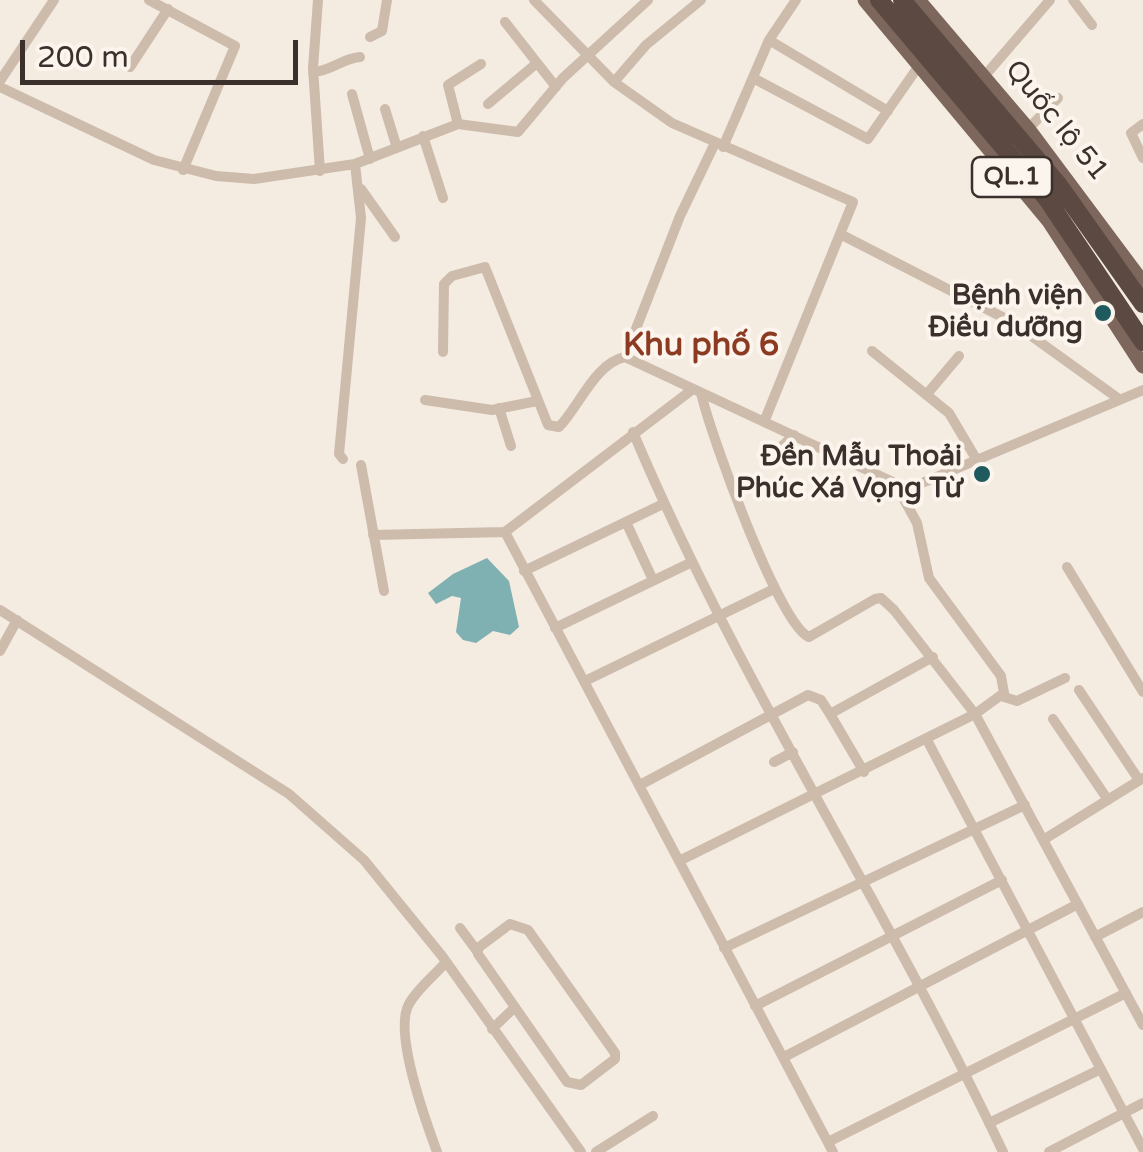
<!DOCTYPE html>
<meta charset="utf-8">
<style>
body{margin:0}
#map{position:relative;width:1143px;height:1152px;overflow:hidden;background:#f4ebe1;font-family:"Varela Round",sans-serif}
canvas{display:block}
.scale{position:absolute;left:20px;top:40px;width:278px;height:45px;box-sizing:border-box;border:5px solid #3b302b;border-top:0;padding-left:12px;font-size:30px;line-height:35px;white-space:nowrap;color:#3b302b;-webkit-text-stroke:8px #fbf5ee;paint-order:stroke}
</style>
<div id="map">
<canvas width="1143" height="1152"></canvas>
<div class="scale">200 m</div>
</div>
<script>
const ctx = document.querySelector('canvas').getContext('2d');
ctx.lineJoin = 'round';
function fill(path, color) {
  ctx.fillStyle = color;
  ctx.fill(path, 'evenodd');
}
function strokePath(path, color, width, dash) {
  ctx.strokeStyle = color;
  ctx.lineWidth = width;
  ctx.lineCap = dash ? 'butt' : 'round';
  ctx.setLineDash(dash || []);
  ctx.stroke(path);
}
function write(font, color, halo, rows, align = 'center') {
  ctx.font = font + ' "Varela Round",sans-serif';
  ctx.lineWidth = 8;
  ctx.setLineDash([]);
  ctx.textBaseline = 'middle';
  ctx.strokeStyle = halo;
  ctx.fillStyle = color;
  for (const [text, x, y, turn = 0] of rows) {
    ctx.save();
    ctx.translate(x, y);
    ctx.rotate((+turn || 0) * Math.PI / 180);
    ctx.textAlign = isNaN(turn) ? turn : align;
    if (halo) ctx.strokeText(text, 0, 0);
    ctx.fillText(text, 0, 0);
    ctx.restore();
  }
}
const water = new Path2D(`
 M487,558L509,581L519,627L510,635L493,631L476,643L463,640L456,632L461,598L452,596L436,604L428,593L453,574Z`);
const street = new Path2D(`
 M149,0L235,46L183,170
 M318,0L313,68L320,171
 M534,0L614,82L672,123L853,202L764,422
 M1073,0L1092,25
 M505,22L556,87
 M370,37L382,31L387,0
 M769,40L888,111
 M130,67L168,9
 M313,72C332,71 340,59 360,57
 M753,78L868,139L920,64
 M982,79L1050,0
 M0,81L54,0
 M614,82L646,45L701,0
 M0,87L154,160L216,176L254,179L355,164L458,124L518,132L563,78L648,0
 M352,94L370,159
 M488,104L537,63
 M385,109L397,148
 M458,124L448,85L481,64
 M1143,124L1131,133L1143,158
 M1028,129L1058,98
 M423,136L443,198
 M723,147L769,40L796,0
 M361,189L395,237
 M842,235L1012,322L1119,399
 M872,351L949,413L978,462
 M443,352L444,284L452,276L485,267L548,425L559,427C579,407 595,363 625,357L895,483L917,523L929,578L1001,676L1004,693L975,714L679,861
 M625,357L680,216L715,143
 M701,393C710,433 779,625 809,637L875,599L881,598L894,610L975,714L1143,1025
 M927,394L959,356
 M425,400L492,410L537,401
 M499,408L511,446
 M633,432C738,681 888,908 1003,1152
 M775,453L794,435
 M343,459L339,454L361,218L355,164
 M361,465L384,591
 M903,491L1143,390
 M626,522L653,580
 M505,532L833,1152
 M373,535L505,532L693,389
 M1067,567L1143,692
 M524,571L663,504
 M0,610L289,794L364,860L442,956L581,1152
 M555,628L690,563
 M0,651L17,620
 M585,681L774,589
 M1079,690L1139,780
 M1001,696L1017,701L1065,678
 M830,714L864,772
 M1053,719L1108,800
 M927,740L1143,1149
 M774,762L793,752
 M640,785L808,695L821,700L830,714L933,657
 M1043,840L1143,778
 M510,924L528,930L615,1053V1059L581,1085L567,1082L478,954V948Z
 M460,928L477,951
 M1095,937L1143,912
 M724,948L1025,805
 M755,1006L1002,880
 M492,1029L513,1009
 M784,1057L1078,904
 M989,1123L1101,1069
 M828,1142L1126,993
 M437,1152C426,1122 393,1032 409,1004C417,989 435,975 446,962
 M596,1152L653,1116
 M1049,1152L1143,1103`);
const primary = new Path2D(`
 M865,0L1049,221L1143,366
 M918,0L1028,129L1143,283`);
const highway = new Path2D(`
 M879,0L1047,199L1143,342
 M902,0L1058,184L1143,304`);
const markers = [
 [1103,313,10,"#1f5a5e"],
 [982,474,10,"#1f5a5e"]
];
const shields = [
 [1012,177,80]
];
const shieldNames = [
 ["QL.1",1012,177]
];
const streetNames = [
 ["Quốc lộ 51",1056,121,51]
];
const poiNames = [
 ["Bệnh viện",1083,297],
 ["Điều dưỡng",1083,329],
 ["Đền Mẫu Thoải",962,458],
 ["Phúc Xá Vọng Từ",962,490]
];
const quarterNames = [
 ["Khu phố 6",701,347]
];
fill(water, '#7fb0b2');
strokePath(street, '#cdbbac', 10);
strokePath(primary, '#7d675c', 15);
strokePath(highway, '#5c4a42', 18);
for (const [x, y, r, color] of markers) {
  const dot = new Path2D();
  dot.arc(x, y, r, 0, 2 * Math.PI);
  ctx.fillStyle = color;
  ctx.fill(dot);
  strokePath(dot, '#fbf5ee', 4);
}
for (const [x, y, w] of shields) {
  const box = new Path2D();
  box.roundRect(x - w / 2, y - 20, w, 40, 8);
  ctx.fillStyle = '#fbf5ee';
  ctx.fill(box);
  strokePath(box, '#3b302b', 2.5);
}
write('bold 25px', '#3b302b', null, shieldNames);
write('28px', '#3b302b', '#fbf5ee', streetNames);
write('bold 28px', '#3b302b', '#fbf5ee', poiNames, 'right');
write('bold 32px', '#8c3b22', '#fbf5ee', quarterNames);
</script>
